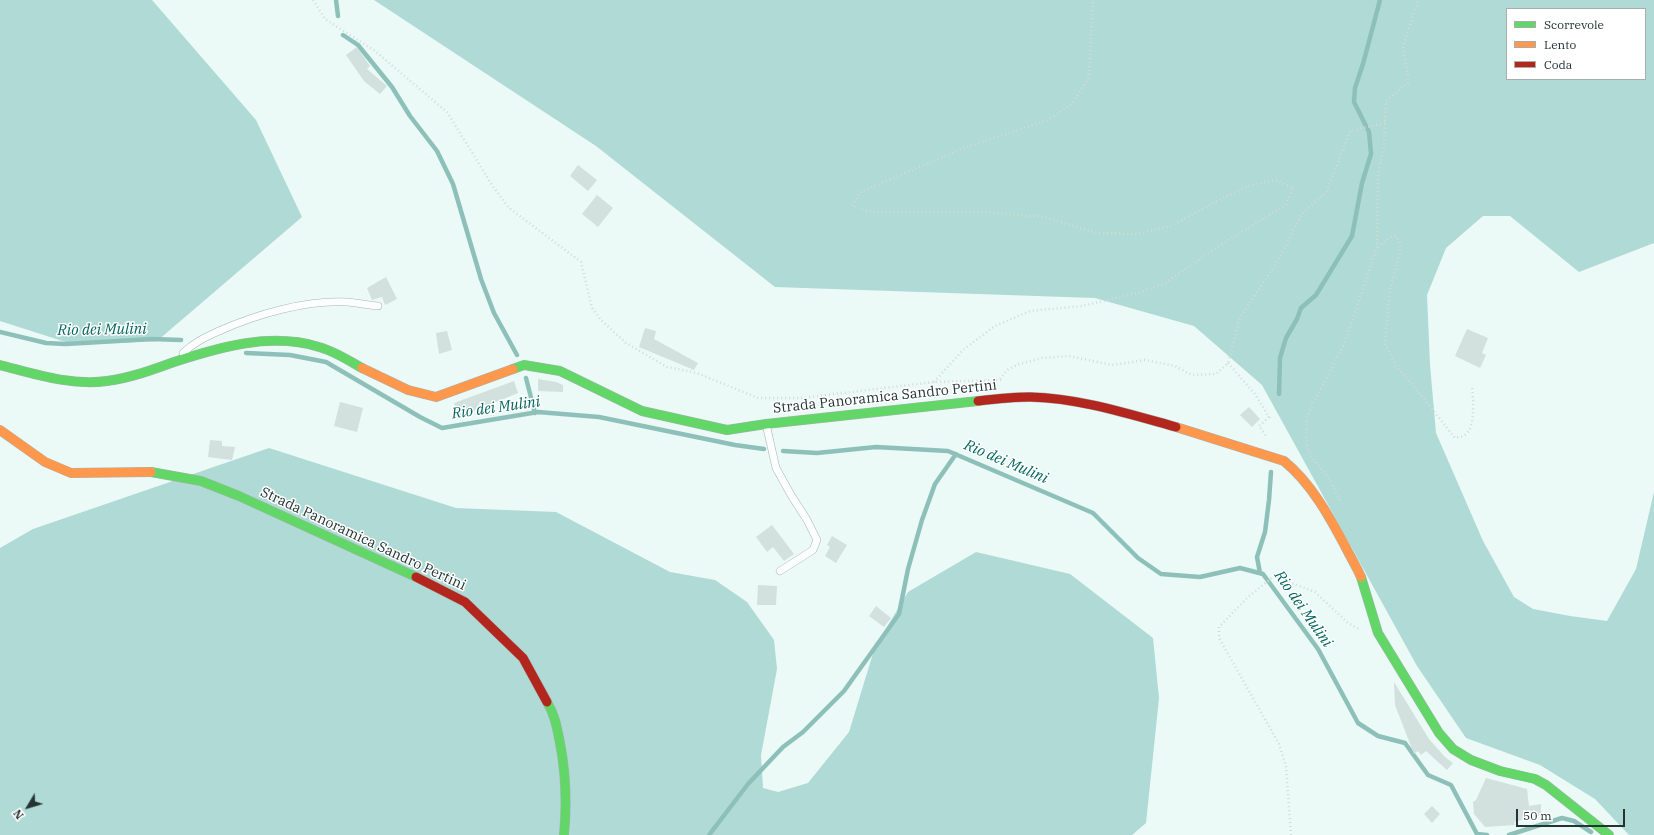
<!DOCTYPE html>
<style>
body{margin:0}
#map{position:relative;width:1654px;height:835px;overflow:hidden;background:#ebf9f7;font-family:"IBM Plex Serif",serif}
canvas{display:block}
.legend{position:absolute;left:1506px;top:8px;width:140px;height:72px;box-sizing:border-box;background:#fff;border:1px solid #a7aead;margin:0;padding:5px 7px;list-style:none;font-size:12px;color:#233432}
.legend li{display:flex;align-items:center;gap:8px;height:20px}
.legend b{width:20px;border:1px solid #a7aead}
.north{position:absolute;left:8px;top:787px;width:40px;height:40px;-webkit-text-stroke:3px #fff;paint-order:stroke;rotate:232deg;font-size:11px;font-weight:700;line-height:16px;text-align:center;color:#233432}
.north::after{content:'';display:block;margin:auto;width:14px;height:18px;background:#233432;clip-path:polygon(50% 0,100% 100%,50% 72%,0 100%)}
.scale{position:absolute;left:1516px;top:809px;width:109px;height:18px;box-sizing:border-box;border:2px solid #233432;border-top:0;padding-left:5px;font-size:12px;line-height:14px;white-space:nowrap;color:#233432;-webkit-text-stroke:3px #fff;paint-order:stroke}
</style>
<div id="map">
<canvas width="1654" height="835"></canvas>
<ul class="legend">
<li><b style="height:5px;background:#63d668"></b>Scorrevole</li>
<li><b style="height:5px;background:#ff974d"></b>Lento</li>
<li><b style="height:5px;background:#b3261e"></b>Coda</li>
</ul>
<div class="north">N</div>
<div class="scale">50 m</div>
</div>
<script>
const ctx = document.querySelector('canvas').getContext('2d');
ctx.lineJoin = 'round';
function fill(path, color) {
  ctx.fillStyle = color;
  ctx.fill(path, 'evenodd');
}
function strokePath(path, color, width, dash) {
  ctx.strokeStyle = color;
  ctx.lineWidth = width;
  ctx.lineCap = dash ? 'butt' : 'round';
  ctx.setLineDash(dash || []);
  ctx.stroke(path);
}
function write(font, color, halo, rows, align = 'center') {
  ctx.font = font + ' "IBM Plex Serif",serif';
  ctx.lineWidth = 3;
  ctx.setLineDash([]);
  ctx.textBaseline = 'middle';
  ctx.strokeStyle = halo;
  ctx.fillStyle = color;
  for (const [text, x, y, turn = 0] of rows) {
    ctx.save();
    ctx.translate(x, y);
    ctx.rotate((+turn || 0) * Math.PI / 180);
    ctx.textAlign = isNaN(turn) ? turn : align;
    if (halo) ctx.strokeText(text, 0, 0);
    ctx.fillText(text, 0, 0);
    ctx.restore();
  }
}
const forest = new Path2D(`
 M0,0H152L256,120L302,217L157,341L75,345L0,321Z
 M374,0H1654V243L1579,272L1510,216H1483L1446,248L1427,295L1430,365L1436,433L1483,541L1514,597L1533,609L1570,616L1607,621L1636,569L1654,492V835H1629L1595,799L1540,765L1466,738L1417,666L1262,385L1194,326L1095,298L775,287L596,146ZM1507,9H1645V79H1507Z
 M269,448L456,508L556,512L670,572L715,580L747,602L774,640L777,669L761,755L763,788L778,792L808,783L849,732L875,647L908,592L976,552L1070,574L1153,638L1159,698L1146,823L1132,835H0V548L33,529Z`);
const stream = new Path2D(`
 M336,0L338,16
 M343,35L358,45L392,87L410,116L437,151L453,184L481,279L494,313L517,355
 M0,332L46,343L66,344L152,339L181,340
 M246,353L290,355L326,362L420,417L442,428L538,412L599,417L735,445L764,449
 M526,378L535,413
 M1279,394L1280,358L1286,338L1297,319L1301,308L1316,295L1352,236L1362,183L1371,154L1369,132L1354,102L1355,88L1363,64L1380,0
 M783,451L817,453L876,447L948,451L1093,513L1138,558L1161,574L1200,577L1240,568L1263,574L1318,649L1358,723L1378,736L1405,743L1428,775L1451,785L1477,834L1487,835
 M1260,573L1257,557L1265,532L1269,500L1271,472
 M709,835L748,784L783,747L803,732L844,691L899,614L908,569L922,520L935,484L956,454
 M1509,835L1562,818L1574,821L1591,832`);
const building = new Path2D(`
 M357,47L370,66L367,69L387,86L380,94L364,81L346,55Z
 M578,165L597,180L588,191L570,176Z
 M597,195L613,208L598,227L582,214Z
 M386,277L397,299L385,305L382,297L372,300L367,288Z
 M645,328L656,331L654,339L698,363L694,370L639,347Z
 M1467,329L1488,338L1482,353L1486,355L1480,368L1455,356Z
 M447,331L452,350L439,354L436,333Z
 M538,379L556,382L563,385V392L538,391Z
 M514,381L518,393L459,417L454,403Z
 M340,402L363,408L357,432L334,426Z
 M1249,407L1260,419L1252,427L1240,415Z
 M210,440L222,441V446L235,447L232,460L208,457Z
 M772,525L794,554L784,561L773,547L767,552L756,537Z
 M832,536L847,545L836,563L825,556L830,547L827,545Z
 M758,585L777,586L776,605H757Z
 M876,606L891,618L884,627L869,616Z
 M1394,682L1429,739L1445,757L1453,763L1447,770L1426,751L1421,755L1418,751L1414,754L1395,705Z
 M1486,778L1527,789L1529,806L1541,804V815L1514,822L1515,825L1485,827L1474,814L1473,802L1476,800Z
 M1432,806L1440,814L1432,823L1424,814Z`);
const path = new Path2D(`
 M313,0L325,19L375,51L447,112L492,185L509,208L581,262L592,308L601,320L626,343L667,367L697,373L758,398H801L934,382L1001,380
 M1378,247L1389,238L1395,236L1399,240L1401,248L1390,289L1385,343L1396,366L1413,385L1455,438C1458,437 1462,437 1465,435C1476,427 1473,398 1472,386
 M1228,363L1255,394L1269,417L1259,426L1267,437
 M1000,379L1007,370L1019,364L1042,358L1069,356L1112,365L1145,360L1175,366L1192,375L1216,374L1228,363L1240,318L1280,257L1302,214L1327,191L1350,131L1385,123
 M934,382L963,350L995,326L1030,311L1082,306L1138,293L1165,283L1222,244L1286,205L1293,188L1276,180L1251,185L1219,200L1171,226L1135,234L1097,233L1043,217L985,212H872L852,206L860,192L967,147L1048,120L1073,103L1089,77L1093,0
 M1340,500L1328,477L1314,460L1308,449L1306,434L1307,416L1345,342L1377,247L1378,176L1384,145L1386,101L1409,82L1403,47L1418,0
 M1291,835L1286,766L1279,744L1219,638V627L1247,598L1274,576L1315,592L1348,623L1359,629`);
const lane = new Path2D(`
 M183,353C194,342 206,337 219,331C257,314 306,300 347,302C357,303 368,305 378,306
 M766,424L776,468L791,495L807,520L817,540L813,550L780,571`);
const fast = new Path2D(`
 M0,365C35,374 71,386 107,381C130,378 152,370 174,362C220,347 271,332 319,347C334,351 348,360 362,368
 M513,369L524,365L560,371L642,411L727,430L766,424L978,401
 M151,472L201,481L239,496L416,577
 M1361,577L1378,633L1439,733L1453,749L1471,760L1500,771L1535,779L1546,785L1609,835
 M547,702C555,715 557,728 560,743C566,774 567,803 564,835`);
const slow = new Path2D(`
 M362,368L408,390L436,397L513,369
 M1176,427L1284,461C1311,483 1329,516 1345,546C1350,556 1356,566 1361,577
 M0,430L45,462L71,473L151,472`);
const jam = new Path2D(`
 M978,401C995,399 1013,397 1030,397C1079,398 1129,414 1176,427
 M416,577L465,602L523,658L547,702`);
const streetNames = [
 ["Strada Panoramica Sandro Pertini",885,397,-6],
 ["Strada Panoramica Sandro Pertini",363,539,25]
];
const waterNames = [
 ["Rio dei Mulini",102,330,-1],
 ["Rio dei Mulini",496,408,-8],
 ["Rio dei Mulini",1006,462,23],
 ["Rio dei Mulini",1303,609,55]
];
fill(forest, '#afdad5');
strokePath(stream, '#8ec0ba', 4.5);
fill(building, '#d2e0de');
strokePath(lane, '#a6b4b2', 8);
strokePath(fast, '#a6b4b2', 10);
strokePath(slow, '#a6b4b2', 10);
strokePath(jam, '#a6b4b2', 10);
strokePath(path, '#d5dad8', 2.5, [1, 3]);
strokePath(lane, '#fcfefe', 7);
strokePath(fast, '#63d668', 9);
strokePath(slow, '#ff974d', 9);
strokePath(jam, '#b3261e', 9);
write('14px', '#233432', '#fff', streetNames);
write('italic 15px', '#02645d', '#fff', waterNames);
</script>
